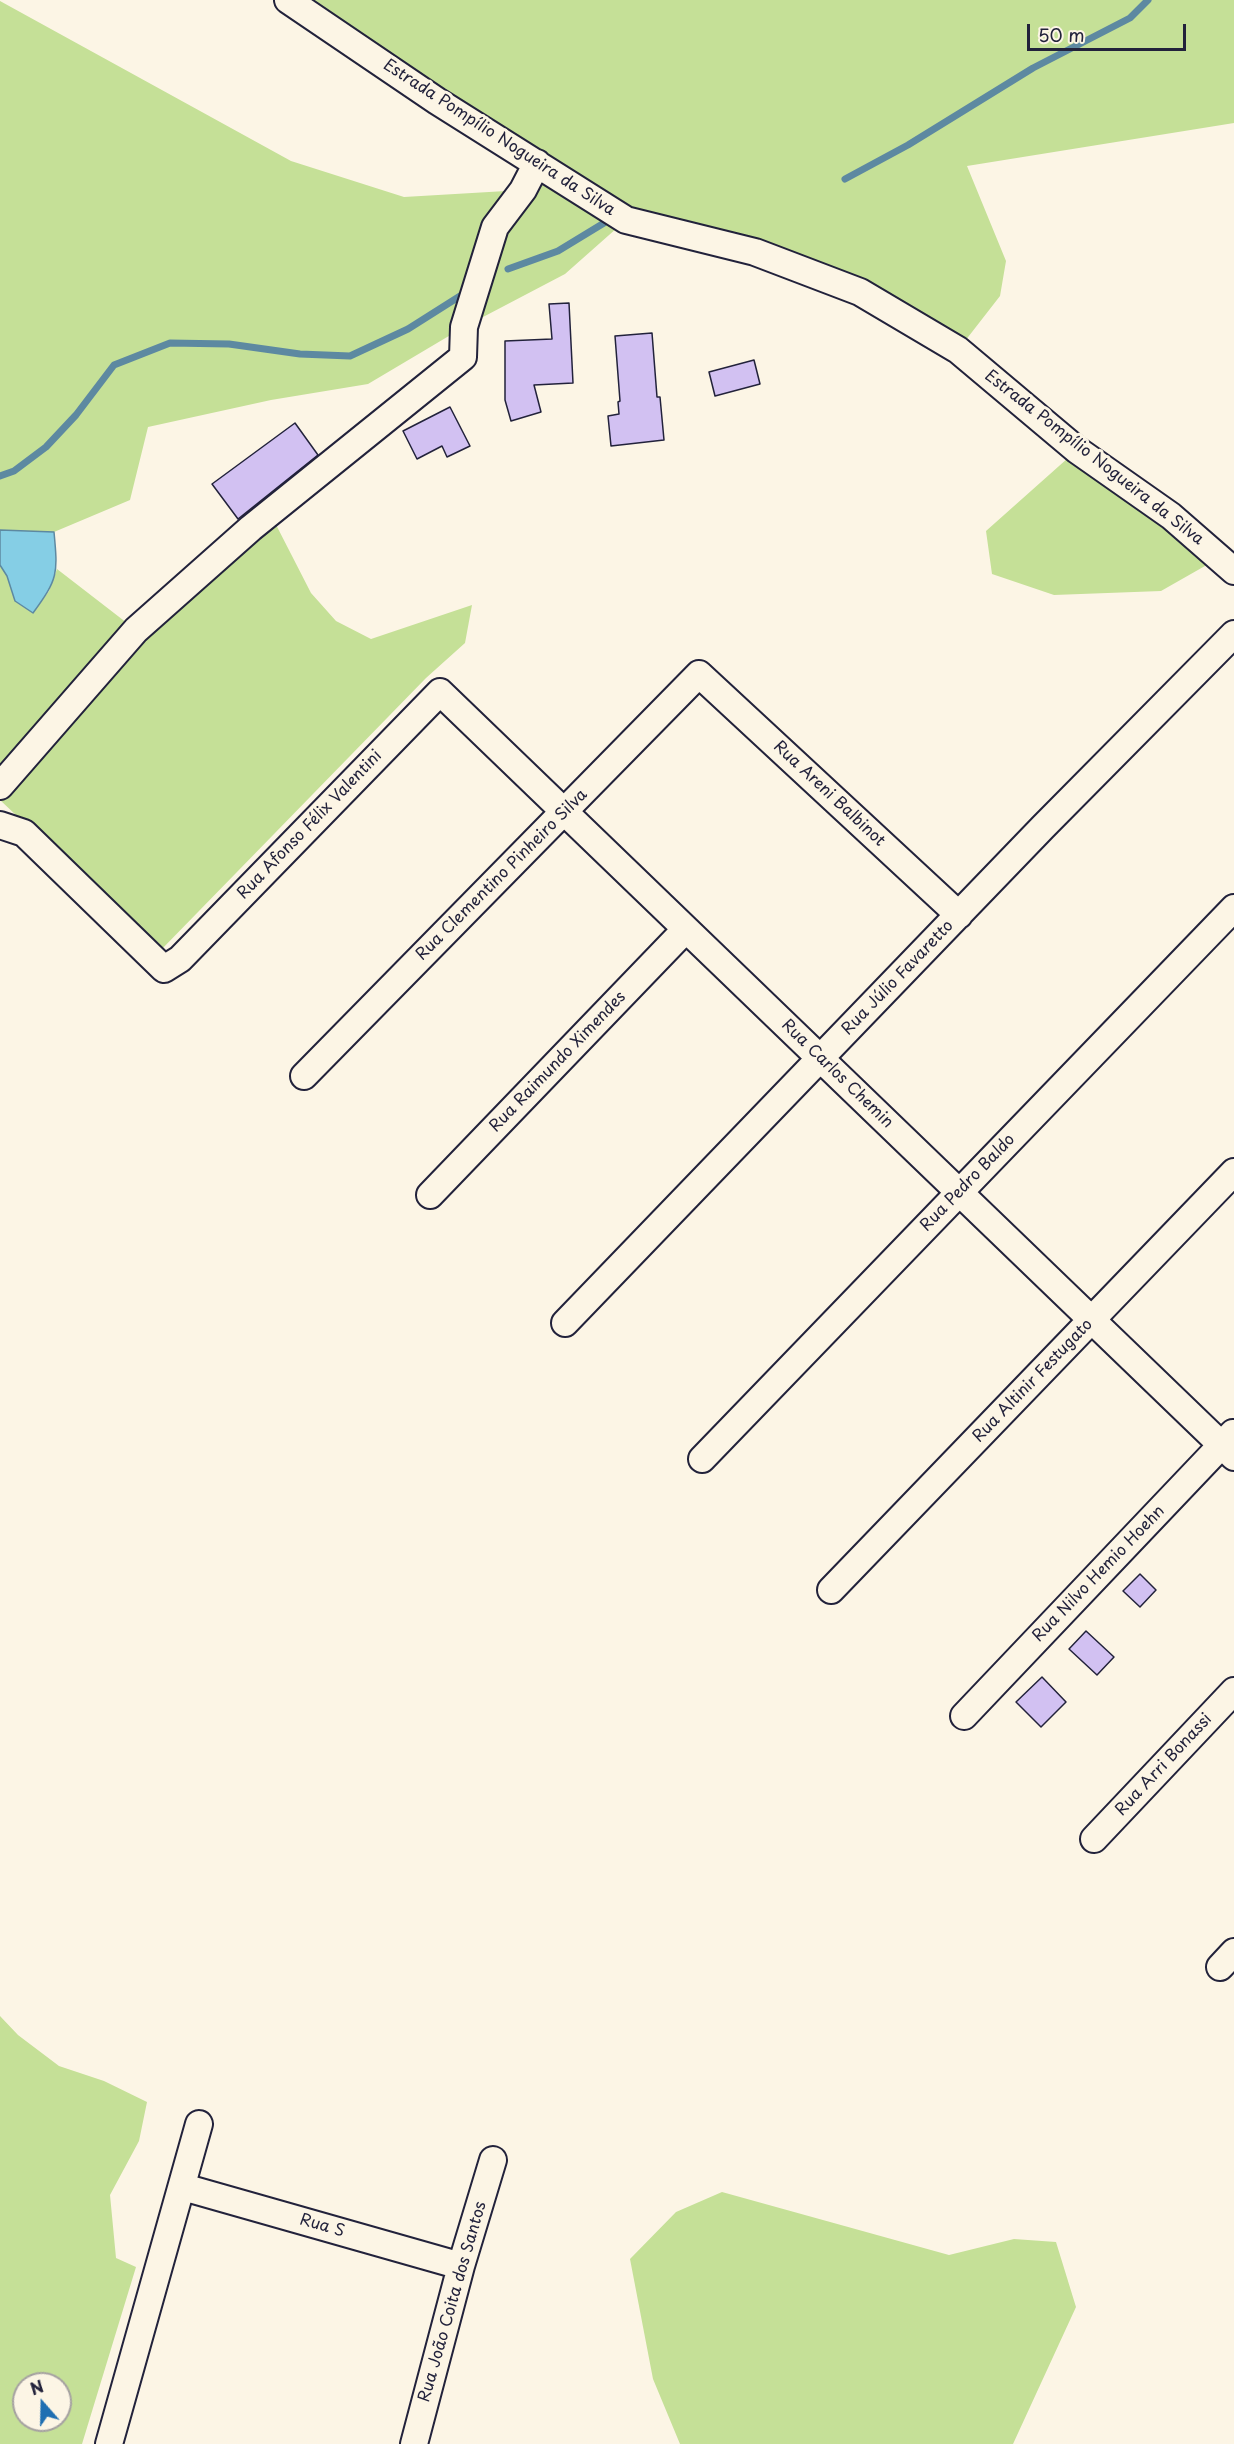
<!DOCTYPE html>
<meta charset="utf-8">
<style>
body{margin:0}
#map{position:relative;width:1234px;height:2444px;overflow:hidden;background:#fcf5e5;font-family:"Playpen Sans",sans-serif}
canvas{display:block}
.north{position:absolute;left:12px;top:2372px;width:60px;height:60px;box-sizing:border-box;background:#fcf5e5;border:2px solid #a5a1a1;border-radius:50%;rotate:340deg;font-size:16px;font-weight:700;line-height:24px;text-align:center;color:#22223b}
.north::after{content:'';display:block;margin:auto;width:21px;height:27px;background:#1f6fb2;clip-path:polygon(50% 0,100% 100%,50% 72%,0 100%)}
.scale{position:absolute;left:1027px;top:24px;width:159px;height:27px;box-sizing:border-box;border:3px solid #22223b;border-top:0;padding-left:8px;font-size:18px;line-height:21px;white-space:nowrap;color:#22223b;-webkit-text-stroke:4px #fcf5e5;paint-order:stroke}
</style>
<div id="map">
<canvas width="1234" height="2444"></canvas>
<div class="north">N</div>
<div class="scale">50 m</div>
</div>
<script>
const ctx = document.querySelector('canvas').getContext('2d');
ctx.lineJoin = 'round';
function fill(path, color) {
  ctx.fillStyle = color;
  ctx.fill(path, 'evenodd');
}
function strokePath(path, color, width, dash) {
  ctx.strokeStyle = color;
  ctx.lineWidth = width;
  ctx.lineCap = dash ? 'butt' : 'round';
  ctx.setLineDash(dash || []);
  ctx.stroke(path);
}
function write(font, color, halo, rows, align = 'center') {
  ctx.font = font + ' "Playpen Sans",sans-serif';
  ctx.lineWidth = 6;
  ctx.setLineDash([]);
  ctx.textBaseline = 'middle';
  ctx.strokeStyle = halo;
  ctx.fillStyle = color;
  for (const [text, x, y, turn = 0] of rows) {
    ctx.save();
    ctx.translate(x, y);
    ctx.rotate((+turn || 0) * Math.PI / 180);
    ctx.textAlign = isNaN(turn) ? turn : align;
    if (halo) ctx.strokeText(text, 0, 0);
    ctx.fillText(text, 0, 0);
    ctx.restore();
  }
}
const green = new Path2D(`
 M288,0H1234V123L967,166L1006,261L1000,296L958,350L860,292L626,220L565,274L464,327L368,384L271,400L148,427L130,500L54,532L0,530V1L291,161L404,197L523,190L537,163Z
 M1077,450L1219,558L1161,591L1054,595L992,574L986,531Z
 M270,513L311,593L336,621L371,639L472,605L465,643L426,678L160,951L0,800V786L12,772L0,764V565L7,576L15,601L33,613L49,591L57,569L136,630Z
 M0,2016L18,2035L59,2066L104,2081L147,2102L139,2141L110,2195L116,2258L136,2267L82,2444H0ZM24,2384H60V2420H24Z
 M722,2192L949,2255L1014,2239L1056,2242L1076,2307L1013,2444H680L653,2379L630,2259L676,2212Z`);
const water = new Path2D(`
 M0,530L54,532C58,574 58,579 33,613L15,601L7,576L0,565Z`);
const stream = new Path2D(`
 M845,179L908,145L1033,68L1130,18L1148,0
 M508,269L558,251L604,223
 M0,476L14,471L46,447L76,415L114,365L170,343L229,344L300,354L350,356L408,329L468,291`);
const building = new Path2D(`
 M569,303L573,383L534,385L541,412L511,421L505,400V341L552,339L549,304Z
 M652,333L657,397H660L664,440L611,446L608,416L619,414L618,402L620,401L615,336Z
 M754,360L760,384L715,396L709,372Z
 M450,407L470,446L447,457L442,446L417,459L403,431Z
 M295,423L318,455L238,519L212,484Z
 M1140,1574L1156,1590L1140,1607L1123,1591Z
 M1086,1631L1114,1657L1097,1675L1069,1649Z
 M1042,1677L1066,1702L1041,1727L1016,1702Z`);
const minor = new Path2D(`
 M288,0L437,101L626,220L755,252L860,292L958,350L1077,450L1171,516L1234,571
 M0,786L136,630L251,528L463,357L464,327L495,227L523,190L537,163
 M0,825L24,833L164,969L180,959L440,692L1234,1457
 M304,1076L699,674L959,915
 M430,1195L686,929
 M565,1323L1043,827L1234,634
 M702,1459L1234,908
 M831,1590L1234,1172
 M964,1716L1233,1433
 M1094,1839L1234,1691
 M1220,1967L1234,1952
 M183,2187L461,2266
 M109,2444L199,2124
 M414,2444L461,2266L493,2160`);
const streetNames = [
 ["Estrada Pompílio Nogueira da Silva",499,138,33],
 ["Estrada Pompílio Nogueira da Silva",1094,458,38],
 ["Rua Areni Balbinot",829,794,43],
 ["Rua Afonso Félix Valentini",310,825,-46],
 ["Rua Clementino Pinheiro Silva",502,875,-45],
 ["Rua Júlio Favaretto",898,978,-46],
 ["Rua Raimundo Ximendes",558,1062,-46],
 ["Rua Carlos Chemin",837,1074,44],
 ["Rua Pedro Baldo",968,1183,-46],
 ["Rua Altinir Festugato",1033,1381,-46],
 ["Rua Nilvo Hemio Hoehn",1099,1574,-46],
 ["Rua Arri Bonassi",1164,1765,-47],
 ["Rua S",322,2226,16],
 ["Rua João Coita dos Santos",453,2302,-74]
];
fill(green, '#c5e097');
fill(water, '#85cee5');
strokePath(water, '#5d89a1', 1.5);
strokePath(stream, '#5d89a1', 7);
fill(building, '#d2c1f2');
strokePath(building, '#22223b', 1.5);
strokePath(minor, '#22223b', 30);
strokePath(minor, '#fcf5e5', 26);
write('16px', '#22223b', '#fcf5e5', streetNames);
</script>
